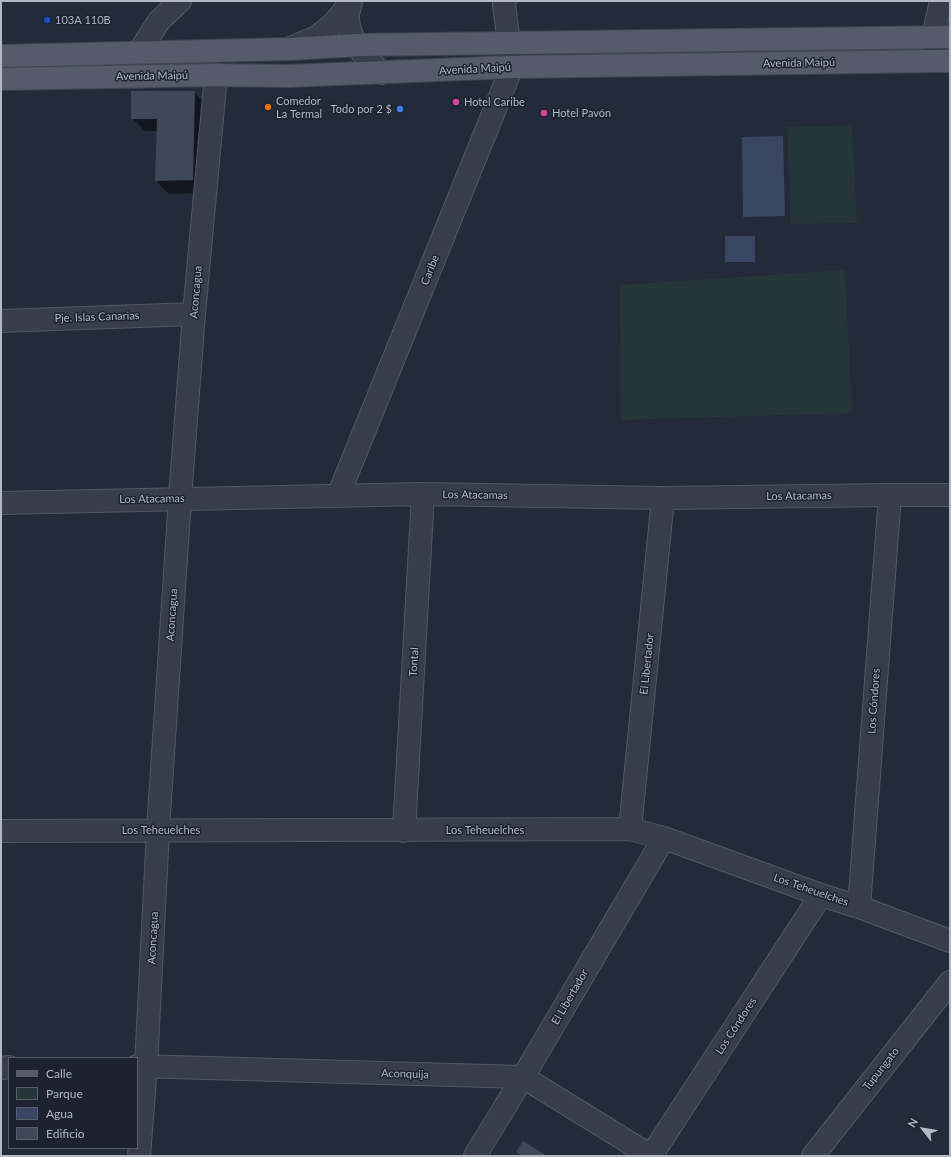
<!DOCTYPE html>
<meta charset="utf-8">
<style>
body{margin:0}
#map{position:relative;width:951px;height:1157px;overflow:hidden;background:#232a3a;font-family:Lato,sans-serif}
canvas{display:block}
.frame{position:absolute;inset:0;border:2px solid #b2b8c6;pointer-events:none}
.legend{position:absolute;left:8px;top:1057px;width:130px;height:92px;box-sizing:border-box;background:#1c222f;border:1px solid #585e6b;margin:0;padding:5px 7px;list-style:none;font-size:12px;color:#b2b8c6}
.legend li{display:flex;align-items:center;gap:8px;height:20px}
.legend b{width:20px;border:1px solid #585e6b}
.north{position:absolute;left:903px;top:1109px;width:40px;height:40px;-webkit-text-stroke:3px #1c222f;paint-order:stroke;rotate:301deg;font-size:11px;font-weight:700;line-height:16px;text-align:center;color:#b2b8c6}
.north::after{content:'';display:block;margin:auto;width:14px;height:18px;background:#b2b8c6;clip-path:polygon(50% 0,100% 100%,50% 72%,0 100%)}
</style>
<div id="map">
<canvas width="951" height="1157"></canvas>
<div class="frame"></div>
<ul class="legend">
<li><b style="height:5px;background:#555b6b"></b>Calle</li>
<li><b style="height:11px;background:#25363b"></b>Parque</li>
<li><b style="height:11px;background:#394663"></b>Agua</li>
<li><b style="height:11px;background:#3f4859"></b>Edificio</li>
</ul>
<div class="north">N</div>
</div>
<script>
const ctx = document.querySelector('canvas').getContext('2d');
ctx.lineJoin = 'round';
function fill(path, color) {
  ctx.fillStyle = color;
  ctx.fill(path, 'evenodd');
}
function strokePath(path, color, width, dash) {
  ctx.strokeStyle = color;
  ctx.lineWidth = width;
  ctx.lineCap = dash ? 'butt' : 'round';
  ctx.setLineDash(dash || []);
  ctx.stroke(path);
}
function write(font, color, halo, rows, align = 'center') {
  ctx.font = font + ' Lato,sans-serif';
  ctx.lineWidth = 3;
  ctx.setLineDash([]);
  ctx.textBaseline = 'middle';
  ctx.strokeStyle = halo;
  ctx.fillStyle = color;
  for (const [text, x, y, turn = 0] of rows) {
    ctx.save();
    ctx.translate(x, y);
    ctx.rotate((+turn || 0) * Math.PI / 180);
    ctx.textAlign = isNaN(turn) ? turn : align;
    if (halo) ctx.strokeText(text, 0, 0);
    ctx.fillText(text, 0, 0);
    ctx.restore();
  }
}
const green = new Path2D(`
 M852,125L857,223L791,224L787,127Z
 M845,270L852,413L621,420L620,285Z`);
const water = new Path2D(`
 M783,136L785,216L743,217L742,137Z
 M725,236H755V262H725Z`);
const shadow = new Path2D(`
 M194,92L207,105L206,193L169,194L156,181L158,131H145L132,118Z`);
const building = new Path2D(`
 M131,91H195L193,180L155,181L157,119H131Z
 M523,1141L547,1156H521V1155L516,1152Z`);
const minor = new Path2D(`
 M351,2C350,7 347,15 348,20C350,41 367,60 382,73
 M290,48L317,37L333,24L351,2
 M139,52L159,21L180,1
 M936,61L933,37L941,1
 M1,321L194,314
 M338,496L512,67L504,4L505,1
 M1,503L423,494L663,498L890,495H950
 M630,829L663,498
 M1,831C211,829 421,831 630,829L664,838L821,895L859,907L950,941
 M404,831L423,494
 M859,907L890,495
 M137,1066L523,1077L651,1156
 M1,1068L9,1067
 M139,1156L146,1066L158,830L180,498L194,314L216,75
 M475,1156L523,1077L664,838
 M651,1156L821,895
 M813,1156L950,982`);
const major = new Path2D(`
 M1,56L289,49L358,45L950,37
 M1,79L216,75L288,76L512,67L936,61H950`);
const markers = [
 [47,20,4,"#1a4fb4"],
 [456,102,4,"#d1479c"],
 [268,107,4,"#e8710a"],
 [400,109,4,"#3f7fe0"],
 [544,113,4,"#d1479c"]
];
const poiNames = [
 ["103A 110B",55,20],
 ["Comedor",276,101],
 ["La Termal",276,114],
 ["Hotel Caribe",464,102],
 ["Todo por 2 $",392,109,"right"],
 ["Hotel Pavón",552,113]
];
const streetNames = [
 ["Avenida Maipú",799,63,-1],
 ["Avenida Maipú",475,69,-3],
 ["Avenida Maipú",152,76,-1],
 ["Caribe",430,270,-68],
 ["Aconcagua",196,292,-85],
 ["Pje. Islas Canarias",97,317,-2],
 ["Los Atacamas",475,495,1],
 ["Los Atacamas",799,496,-1],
 ["Los Atacamas",152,499,-1],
 ["Aconcagua",172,615,-86],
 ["Tontal",414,662,-87],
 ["El Libertador",647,664,-84],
 ["Los Cóndores",874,701,-86],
 ["Los Teheuelches",161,830],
 ["Los Teheuelches",485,830],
 ["Los Teheuelches",811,890,19],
 ["Aconcagua",153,938,-87],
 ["El Libertador",570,997,-60],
 ["Los Cóndores",736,1026,-57],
 ["Tupungato",881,1069,-52],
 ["Aconquija",405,1074,2]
];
fill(green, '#25363b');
fill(water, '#394663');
fill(shadow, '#0007');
fill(building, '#3f4859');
strokePath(minor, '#525865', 24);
strokePath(major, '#404653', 24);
strokePath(minor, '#373d4b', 22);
strokePath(major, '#555b6b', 22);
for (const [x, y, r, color] of markers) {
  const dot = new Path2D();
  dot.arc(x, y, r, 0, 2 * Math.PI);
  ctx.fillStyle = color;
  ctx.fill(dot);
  strokePath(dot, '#1c222f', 1.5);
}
write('11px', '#b2b8c6', '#1c222f', poiNames, 'left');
write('11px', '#b2b8c6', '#1c222f', streetNames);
</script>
